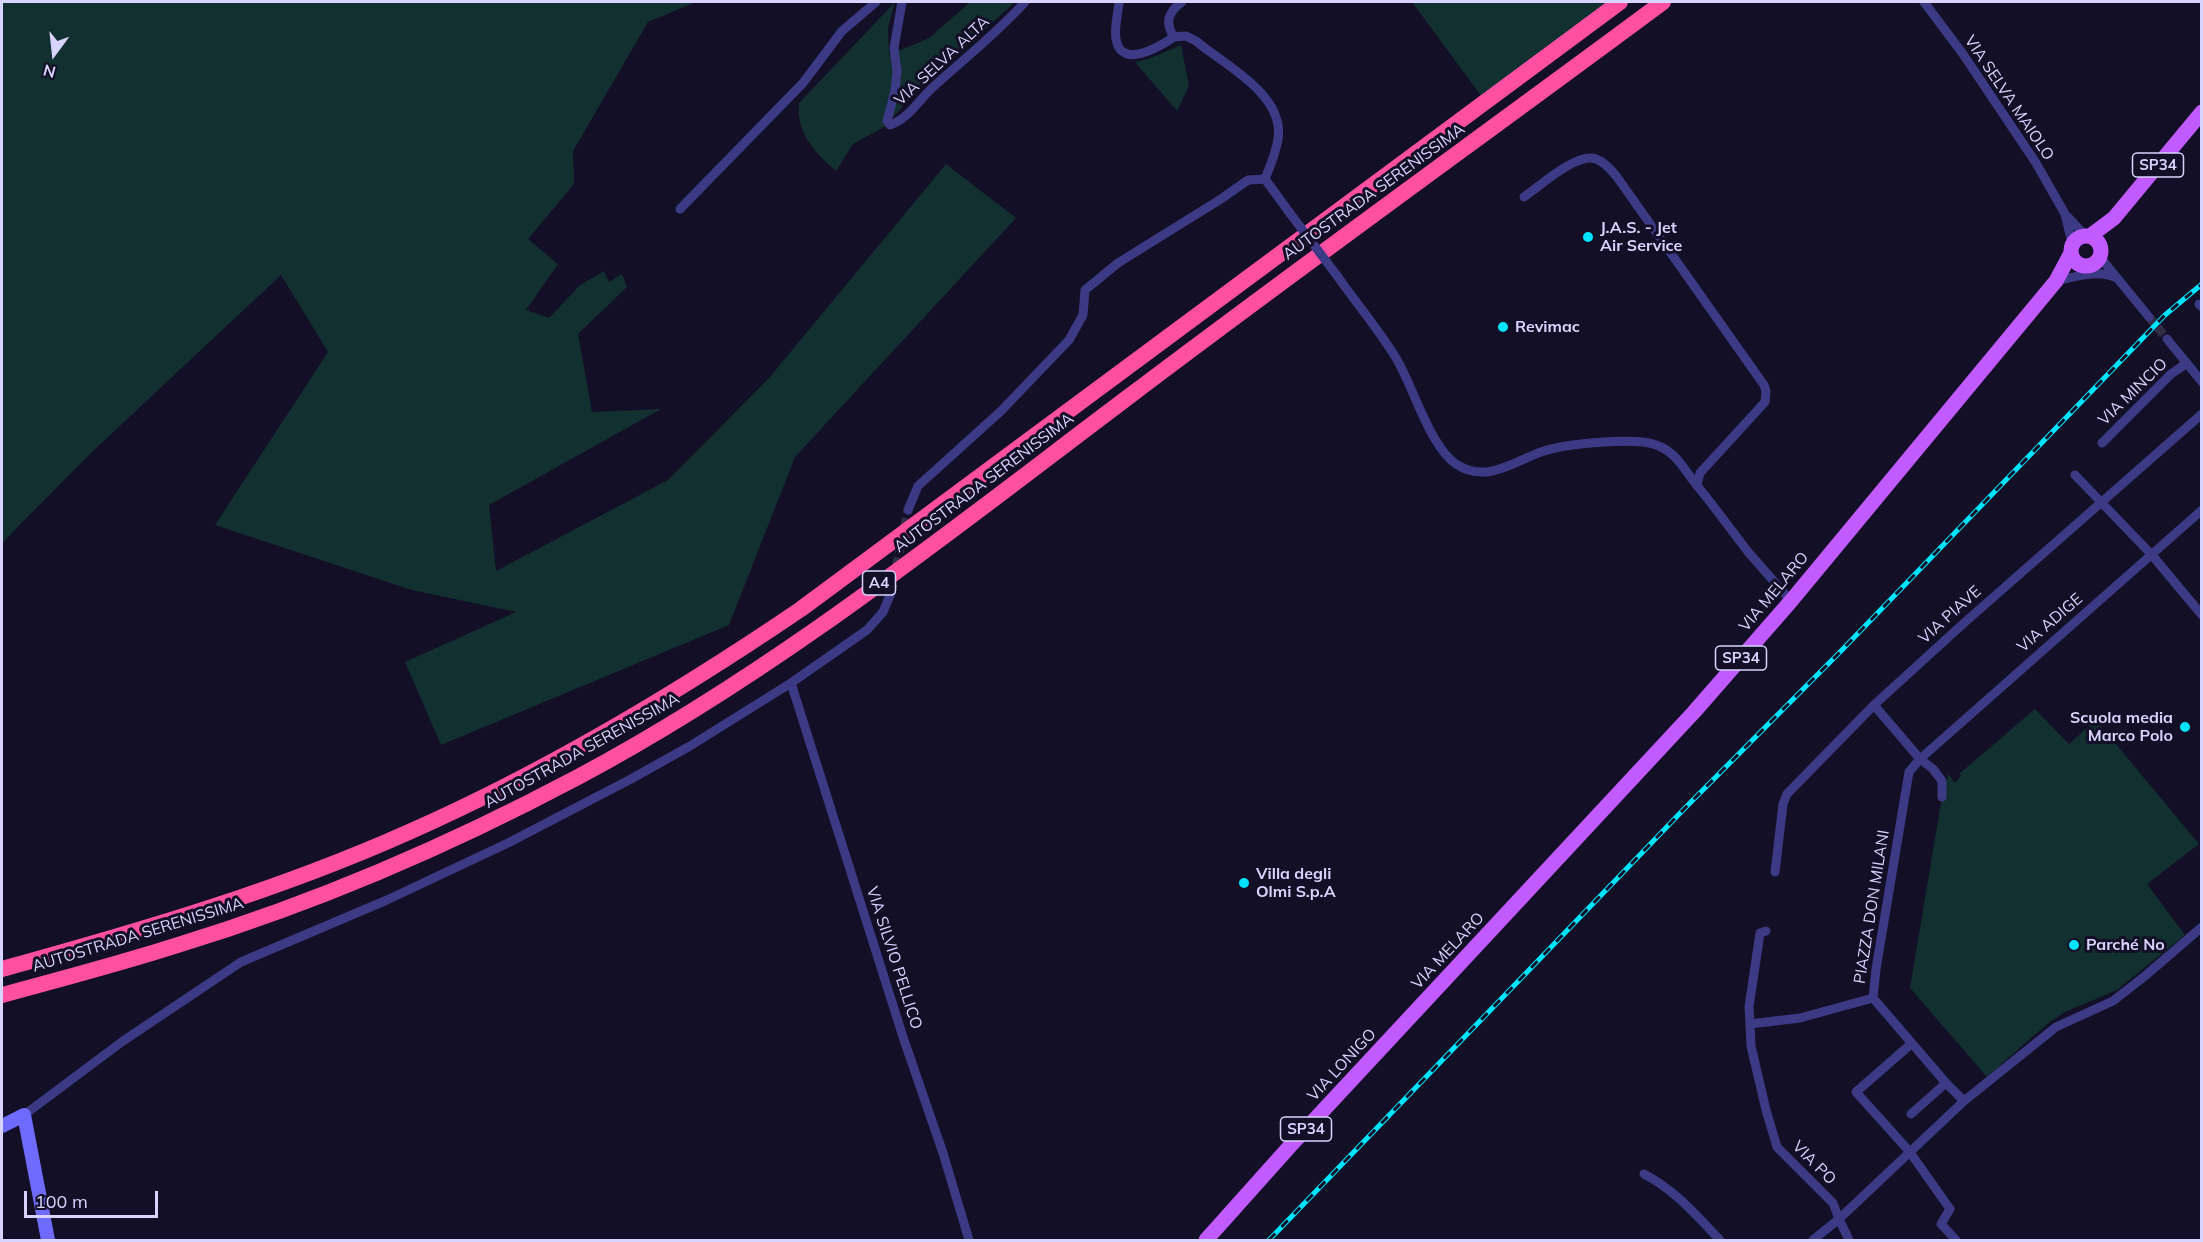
<!DOCTYPE html>
<meta charset="utf-8">
<style>
body{margin:0}
#map{position:relative;width:2203px;height:1242px;overflow:hidden;background:#130f26;font-family:Mulish,sans-serif}
canvas{display:block}
.frame{position:absolute;inset:0;border:3px solid #d9d4ff;pointer-events:none}
.north{position:absolute;left:24px;top:24px;width:60px;height:60px;-webkit-text-stroke:4px #130f26;paint-order:stroke;rotate:195deg;font-size:16px;font-weight:700;line-height:24px;text-align:center;color:#d9d4ff}
.north::after{content:'';display:block;margin:auto;width:21px;height:27px;background:#d9d4ff;clip-path:polygon(50% 0,100% 100%,50% 72%,0 100%)}
.scale{position:absolute;left:24px;top:1191px;width:134px;height:27px;box-sizing:border-box;border:3px solid #d9d4ff;border-top:0;padding-left:8px;font-size:18px;line-height:21px;white-space:nowrap;color:#d9d4ff;-webkit-text-stroke:4px #130f26;paint-order:stroke}
</style>
<div id="map">
<canvas width="2203" height="1242"></canvas>
<div class="frame"></div>
<div class="north">N</div>
<div class="scale">100 m</div>
</div>
<script>
const ctx = document.querySelector('canvas').getContext('2d');
ctx.lineJoin = 'round';
function fill(path, color) {
  ctx.fillStyle = color;
  ctx.fill(path, 'evenodd');
}
function strokePath(path, color, width, dash) {
  ctx.strokeStyle = color;
  ctx.lineWidth = width;
  ctx.lineCap = dash ? 'butt' : 'round';
  ctx.setLineDash(dash || []);
  ctx.stroke(path);
}
function write(font, color, halo, rows, align = 'center') {
  ctx.font = font + ' Mulish,sans-serif';
  ctx.lineWidth = 6;
  ctx.setLineDash([]);
  ctx.textBaseline = 'middle';
  ctx.strokeStyle = halo;
  ctx.fillStyle = color;
  for (const [text, x, y, turn = 0] of rows) {
    ctx.save();
    ctx.translate(x, y);
    ctx.rotate((+turn || 0) * Math.PI / 180);
    ctx.textAlign = isNaN(turn) ? turn : align;
    if (halo) ctx.strokeText(text, 0, 0);
    ctx.fillText(text, 0, 0);
    ctx.restore();
  }
}
const green = new Path2D(`
 M2,2H696L648,22L573,151L574,184L528,239L558,264L526,310L549,318L580,285L604,271L609,282L622,274L627,287L578,334L592,412L661,409L489,505L496,571L668,480L769,378L946,164L1016,218L795,457L729,625L441,745L405,662L516,612L412,590L215,525L328,352L281,275L93,451L2,543Z
 M895,2L888,28L889,55L929,38L970,2H1015L916,92L884,127L853,144L836,171C815,152 796,134 799,103Z
 M1412,2H1611L1482,97Z
 M1181,45L1189,86L1177,111L1135,62L1148,59Z
 M2035,709L2069,744L2096,720L2199,844L2147,884L2185,935L2117,990L2065,1012L2047,1024L1987,1077L1910,988L1942,797L1944,798L1948,774L1955,783L1961,776L1959,774Z`);
const streetTunnel = new Path2D(`
 M2149,317L2167,339
 M891,593L908,510`);
const street = new Path2D(`
 M902,2L894,48L897,71L895,91L887,121L890,125C908,119 919,100 932,88C964,59 997,33 1025,2
 M1119,2C1118,13 1114,28 1116,39C1121,70 1159,47 1174,37
 M1182,2C1169,11 1164,22 1174,37L1186,36L1196,41C1224,65 1285,94 1278,139C1276,153 1270,166 1265,179L1289,212
 M1924,2L1963,54L2036,163L2065,214L2085,235
 M1524,197C1540,186 1577,152 1596,159C1605,162 1611,170 1617,177L1764,385L1766,391L1765,402L1700,473L1697,485L1699,488
 M680,209L803,83L842,31L876,2
 M2065,214L2072,243
 M2100,257L2149,317
 M1338,277C1357,304 1379,330 1396,358C1413,386 1430,447 1456,464C1486,484 1513,462 1541,452C1563,444 1638,436 1659,446C1678,454 1686,473 1699,488C1716,509 1732,531 1749,553C1763,569 1777,585 1791,601
 M2056,281C2074,277 2101,268 2118,279
 M2199,304L2202,307
 M2167,339L2202,382
 M2102,443L2171,374L2187,363
 M2075,475L2151,554L2202,615
 M908,510L918,486L1001,411L1069,340L1083,315L1085,290L1118,263L1221,199L1248,180L1265,179
 M791,683L903,1037L943,1153L969,1240
 M1874,705L1920,759L1933,769L1942,781V797
 M1775,872L1783,804L1787,794L1874,705L1964,623L2202,414
 M1766,931L1760,933L1749,1007L1750,1024L1751,1046L1766,1110L1777,1147L1833,1203L1839,1219L1813,1240
 M1750,1024L1800,1018L1873,998
 M1911,1044L1856,1092L1909,1151L1950,1209L1941,1224L1956,1240
 M1964,1101L1946,1083L1873,998L1876,969L1909,772L1920,759L2202,510
 M1911,1114L1946,1083
 M24,1115L123,1041L241,962L387,900L508,843L631,779L690,746L791,683L867,630L883,612L891,593
 M1644,1174C1675,1190 1696,1215 1720,1240
 M1849,1240L1839,1219L1964,1101L2056,1027L2113,1001L2145,976L2202,927`);
const secondary = new Path2D(`
 M2,1126L24,1115L48,1240`);
const primary = new Path2D(`
 M2071 251a15 15 0 1 1 30 0a15 15 0 1 1-30 0Z
 M2090,236L2114,218L2202,112
 M1206,1240L1291,1145L1694,712L1791,601L2056,281L2071,253`);
const highway = new Path2D(`
 M2,969C140,931 277,891 409,832C547,771 676,694 801,609L1620,2
 M2,995C61,979 122,963 181,944C318,902 452,844 578,777C775,672 949,532 1127,398C1304,264 1485,134 1663,2`);
const rail = new Path2D(`
 M1269,1240L1686,807L1840,652L2165,315L2202,284`);
const streetBridge = new Path2D(`
 M1289,212L1338,277`);
const markers = [
 [1588,237,6,"#00e5ff"],
 [1503,327,6,"#00e5ff"],
 [2185,727,6,"#00e5ff"],
 [1244,883,6,"#00e5ff"],
 [2074,945,6,"#00e5ff"]
];
const shields = [
 [2158,165,51],
 [879,583,33],
 [1741,658,51],
 [1306,1129,51]
];
const shieldNames = [
 ["SP34",2158,165],
 ["A4",879,583],
 ["SP34",1741,658],
 ["SP34",1306,1129]
];
const streetNames = [
 ["VIA SELVA ALTA",942,61,-43],
 ["VIA SELVA MAIOLO",2009,98,56],
 ["AUTOSTRADA SERENISSIMA",1374,192,-36],
 ["VIA MINCIO",2133,392,-44],
 ["AUTOSTRADA SERENISSIMA",984,483,-37],
 ["VIA MELARO",1774,592,-50],
 ["VIA PIAVE",1950,615,-42],
 ["VIA ADIGE",2050,623,-41],
 ["AUTOSTRADA SERENISSIMA",582,751,-29],
 ["PIAZZA DON MILANI",1872,907,-81],
 ["AUTOSTRADA SERENISSIMA",138,935,-17],
 ["VIA MELARO",1448,951,-47],
 ["VIA SILVIO PELLICO",894,958,72],
 ["VIA LONIGO",1342,1065,-47],
 ["VIA PO",1814,1163,45]
];
const poiNames = [
 ["J.A.S. - Jet",1600,228],
 ["Air Service",1600,246],
 ["Revimac",1515,327],
 ["Scuola media",2173,718,"right"],
 ["Marco Polo",2173,736,"right"],
 ["Villa degli",1256,874],
 ["Olmi S.p.A",1256,892],
 ["Parché No",2086,945]
];
fill(green, '#12302f');
strokePath(streetTunnel, '#312d47', 9, [9, 4.5]);
strokePath(street, '#3d3a85', 9);
strokePath(secondary, '#6f6bff', 14);
strokePath(primary, '#c25bff', 15);
strokePath(highway, '#ff4fa3', 16);
strokePath(rail, '#00e5ff', 5);
strokePath(rail, '#130f26', 3, [9]);
strokePath(streetBridge, '#3d3a85', 9);
for (const [x, y, r, color] of markers) {
  const dot = new Path2D();
  dot.arc(x, y, r, 0, 2 * Math.PI);
  ctx.fillStyle = color;
  ctx.fill(dot);
  strokePath(dot, '#130f26', 2);
}
for (const [x, y, w] of shields) {
  const box = new Path2D();
  box.roundRect(x - w / 2, y - 12, w, 24, 4.5);
  ctx.fillStyle = '#130f26';
  ctx.fill(box);
  strokePath(box, '#d9d4ff', 1.5);
}
write('bold 15px', '#d9d4ff', null, shieldNames);
write('16px', '#d9d4ff', '#130f26', streetNames);
write('bold 16px', '#d9d4ff', '#130f26', poiNames, 'left');
</script>
